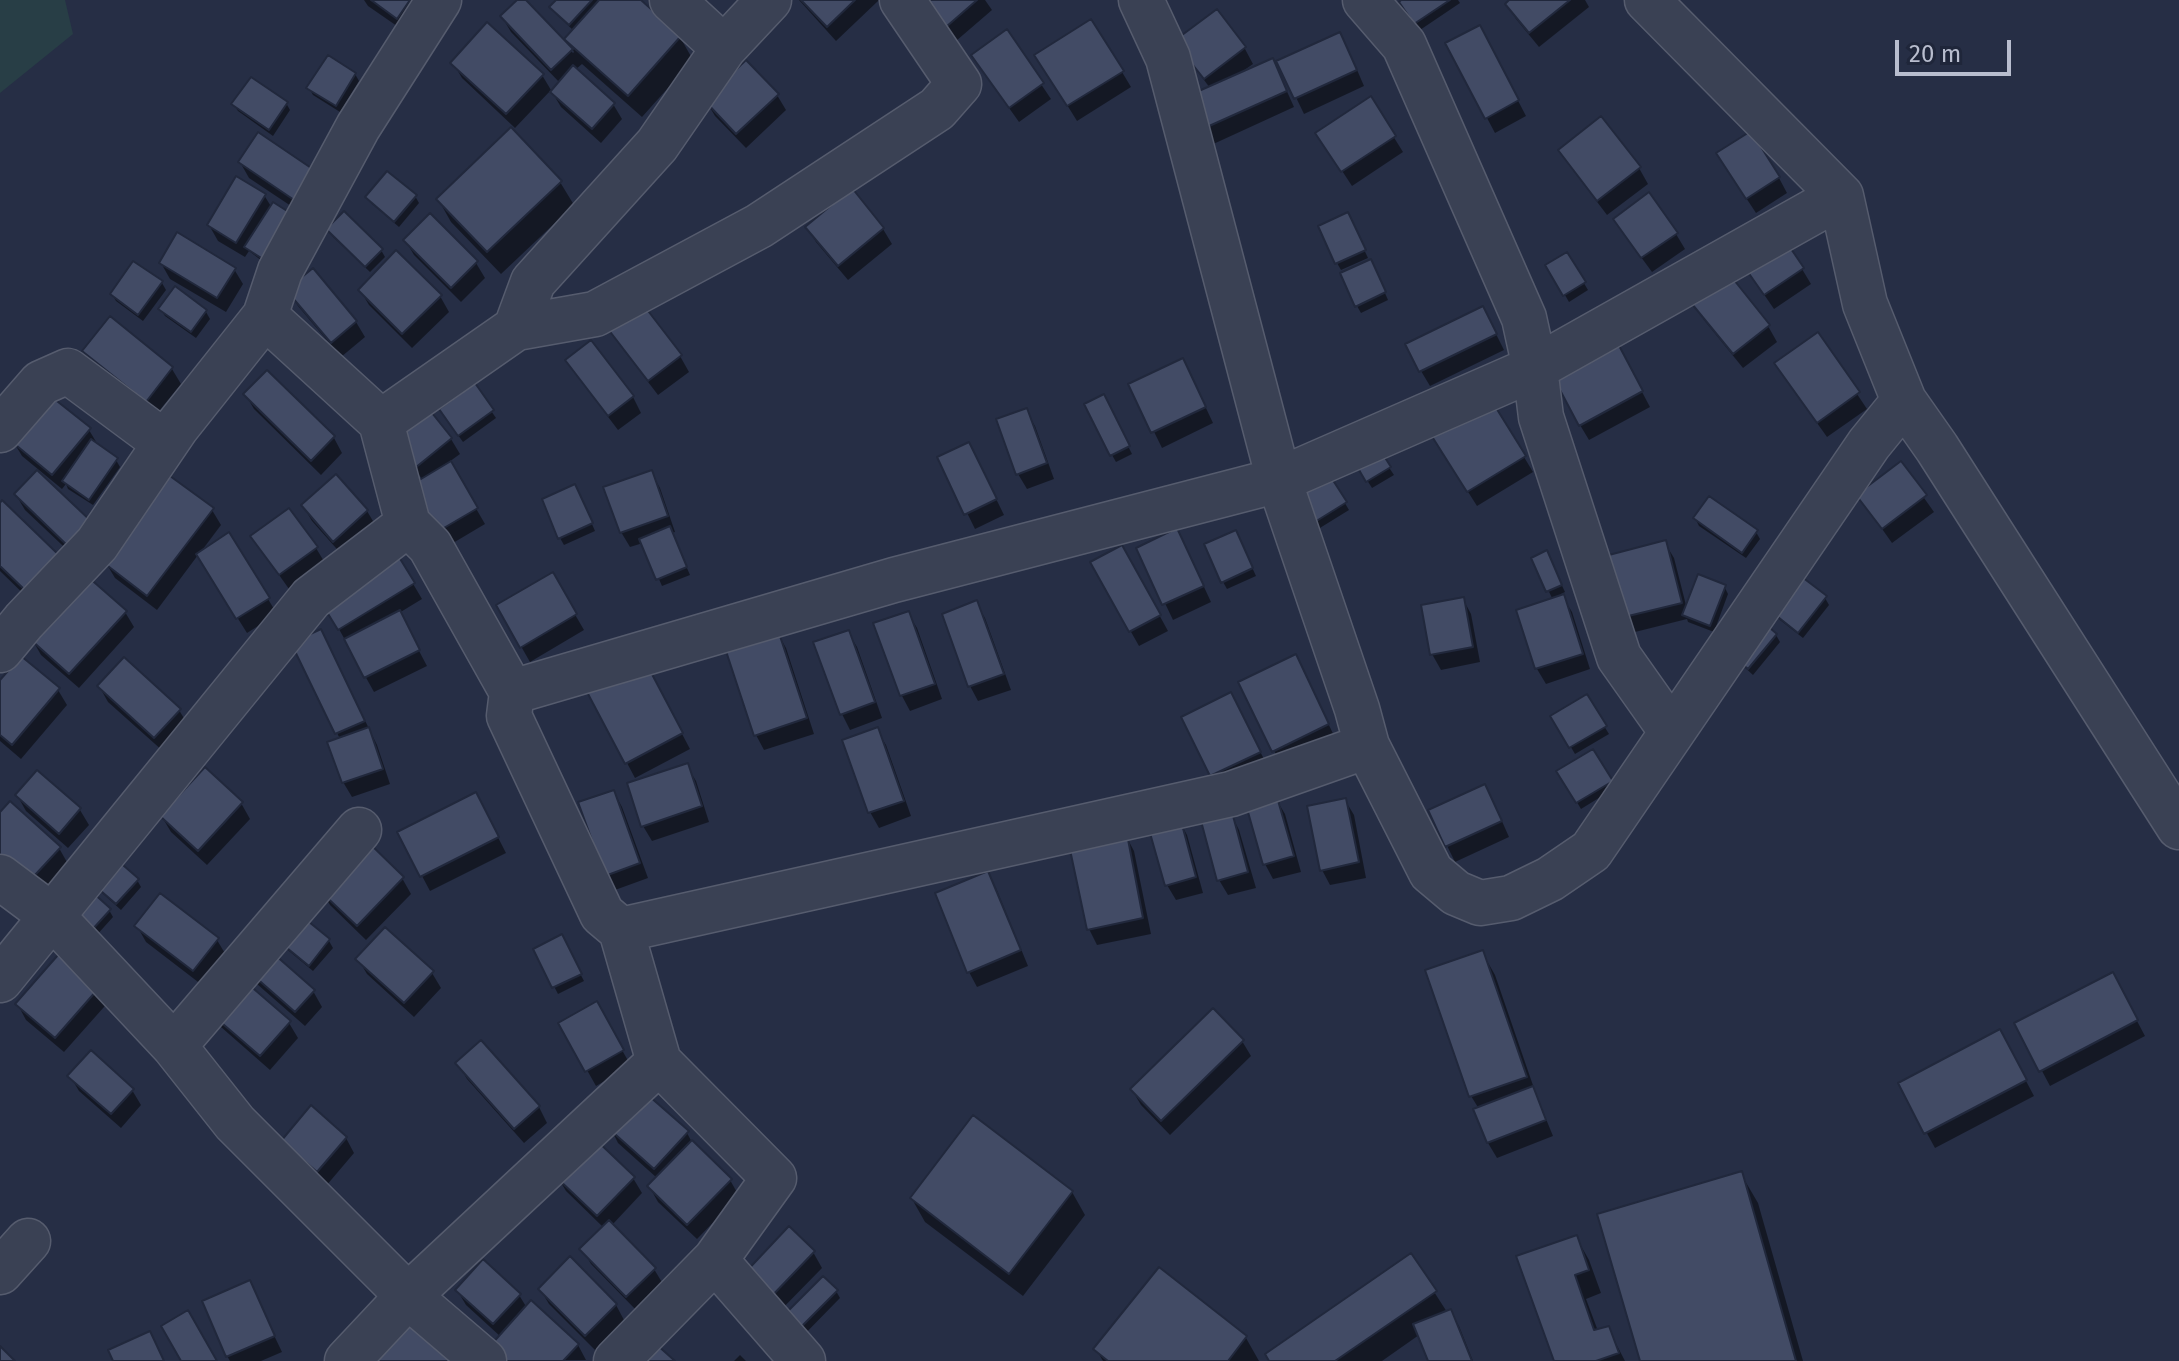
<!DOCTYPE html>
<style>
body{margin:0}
#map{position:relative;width:2179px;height:1361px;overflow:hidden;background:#262e45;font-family:"Fira Sans",sans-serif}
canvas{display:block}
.scale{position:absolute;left:1895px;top:40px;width:116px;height:36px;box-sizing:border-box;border:4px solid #b8bdce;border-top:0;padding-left:10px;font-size:24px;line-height:28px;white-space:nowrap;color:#b8bdce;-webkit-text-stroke:6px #1f263a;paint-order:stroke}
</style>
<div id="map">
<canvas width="2179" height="1361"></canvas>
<div class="scale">20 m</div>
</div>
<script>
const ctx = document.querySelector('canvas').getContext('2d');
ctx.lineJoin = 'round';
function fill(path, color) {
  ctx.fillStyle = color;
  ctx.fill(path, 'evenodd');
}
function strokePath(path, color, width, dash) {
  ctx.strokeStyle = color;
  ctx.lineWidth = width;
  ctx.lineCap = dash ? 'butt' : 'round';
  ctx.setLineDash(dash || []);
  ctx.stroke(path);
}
const green = new Path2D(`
 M0,0H65L73,34L0,93Z`);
const shadow = new Path2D(`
 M364,0H420L407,33L368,6Z
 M520,0H523L573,53L574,52L567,39L574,31L556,14L552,7L558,0H638L680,37L693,60L642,117L582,64L575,70L613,104L622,119L601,143L561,107L552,92L560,83L511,32L502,17Z
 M799,0H878V1L836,41Z
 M924,0H985L992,10L956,41Z
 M1405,0H1458L1460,3L1420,30L1405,9Z
 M1512,0H1585L1589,7L1539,47L1516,19L1507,4Z
 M1217,12L1245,49L1253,64L1243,71L1280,76L1294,107L1209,146L1200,130L1210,88L1186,56Z
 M1006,32L1051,99L1019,122L982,70Z
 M1488,43L1526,116L1495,133L1487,118Z
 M1348,49L1364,86L1304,114L1279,62Z
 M453,63L542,75L551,90L515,128L462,78Z
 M1046,71L1122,72L1131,87L1077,121Z
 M355,74L359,81L340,112L313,95L309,88Z
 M777,95L786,110L746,148L715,116L706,101Z
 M1370,99L1403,152L1352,186L1327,148Z
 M286,103L290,110L273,136L238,111L233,104Z
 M1601,119L1639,168L1648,184L1607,215L1569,165L1560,150Z
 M259,135L309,218L249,178L240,162Z
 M1727,169L1779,178L1787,193L1756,213Z
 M560,182L574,205L501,274L451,222L438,199Z
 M264,195L272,208L270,267L249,251L245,257L218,241L209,225Z
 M415,196L419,203L399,227L372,204L368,197Z
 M430,216L476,263L485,278L461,302L414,255L405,240Z
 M1351,222L1368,258L1341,270L1337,263Z
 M807,227L883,229L892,244L848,280L816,242Z
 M329,230L381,250L385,257L370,272L333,237Z
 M1624,234H1676L1685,249L1652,272Z
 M1567,255L1588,290L1569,302L1548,266Z
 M161,263L234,269L243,284L226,312L170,279Z
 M1374,268L1388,300L1361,313L1357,306Z
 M1802,269L1811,284L1774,309L1754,280Z
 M1730,277L1768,326L1777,342L1743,368L1704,320L1695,305Z
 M162,283L166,290L143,321L116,301L112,294Z
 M360,290L440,296L449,312L412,348L369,305Z
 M289,291L356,322L365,337L341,357L298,306Z
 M642,306L680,356L689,372L658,395L619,344L611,329Z
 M160,309L206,312L210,319L196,338L165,316Z
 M110,319L172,369L181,384L155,416L93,366L84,351Z
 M1491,324L1504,350L1430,386L1421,371Z
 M1817,334L1867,409L1827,437L1785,378Z
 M591,343L633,397L641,413L618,430L577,376L568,361Z
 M1623,356L1650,407L1589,440L1580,425Z
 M267,372L334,438L342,453L321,475L254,409L245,394Z
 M1191,376L1213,423L1162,448L1131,385Z
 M474,386L496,418L463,442L445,417Z
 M1107,404L1132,454L1116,462L1112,455Z
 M1026,411L1035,426L1054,479L1027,489L1018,474Z
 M89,430L98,445L116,460L120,467L93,505L68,489L66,484L62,489L22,456L13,441Z
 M451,439L460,454L449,462L485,524L448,546L423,480L398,449Z
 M1437,443L1524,457L1533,472L1477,506Z
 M1378,451L1394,475L1372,488L1357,464Z
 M940,458L977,460L1004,515L975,529Z
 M1900,464L1934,512L1892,543L1858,495Z
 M651,472L660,488L675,532L672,533L690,575L662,586L643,543L630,547L621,532Z
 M37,473L80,562L25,510L16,495Z
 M1327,473L1349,510L1315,531L1293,494Z
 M336,476L367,511L376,526L343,556L312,521L303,506Z
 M579,494L595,531L564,545L560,538Z
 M0,505L36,606L0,571Z
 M212,510L221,525L200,553L268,599L277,614L247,633L198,555L157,610L115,578L106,563Z
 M1695,518L1756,532L1760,539L1746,558L1699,526Z
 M1239,539L1256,576L1227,589L1223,582Z
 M1665,543L1674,558L1687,609L1724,586L1728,594L1714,632L1688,622L1687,619L1631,633L1622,617Z
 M1185,546L1211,602L1173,620L1139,549Z
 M1122,547L1168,631L1139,646L1092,563Z
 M316,548L325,563L289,589L262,551Z
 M1533,559L1550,560L1565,592L1561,594L1572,612L1590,669L1546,684L1537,669L1519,611L1553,600Z
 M399,560L422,599L399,613L427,666L374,692L325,604Z
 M552,575L584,630L530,662L498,606Z
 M1825,598L1829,605L1803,638L1780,620L1776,613Z
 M1463,599L1471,614L1480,662L1441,670L1432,654Z
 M976,603L985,618L1011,690L978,701L970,686Z
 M125,612L134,627L79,688L41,655L32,639Z
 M908,613L917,628L942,699L910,711L902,696L875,624Z
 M777,632L786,648L814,734L764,750L756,735Z
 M848,632L857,647L882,718L850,730L842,714L816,643Z
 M1776,635L1780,642L1753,675L1742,665Z
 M294,644L329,647L377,745L390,784L352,797L343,782L340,739Z
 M1304,672L1336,740L1282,766L1274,751Z
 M653,679L690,749L635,778L627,763Z
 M0,684L58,690L67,705L21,759L0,741Z
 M99,686L179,710L188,725L164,752L108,702Z
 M1586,697L1609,734L1575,754L1553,717Z
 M1239,710L1268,767L1220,790L1212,775Z
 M877,730L886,745L911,816L879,828L870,812Z
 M1593,751L1615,788L1581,809L1559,772Z
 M687,766L696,781L709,822L652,841L643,826Z
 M38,773L80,810L89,825L68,848L26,811L17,795Z
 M614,792L622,807L648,878L615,890L607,875Z
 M1276,799L1285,814L1301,872L1273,879L1265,864Z
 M1345,800L1354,815L1366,878L1330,885L1322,870Z
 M1493,801L1509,837L1455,862L1430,811Z
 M241,803L250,819L207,865L171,832L162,817Z
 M484,810L506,853L430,891L422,876Z
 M1231,814L1239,830L1256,888L1228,895L1219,880Z
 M0,815L59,848L68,864L32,903Z
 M1179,820L1187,835L1203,893L1176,900L1167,885Z
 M1126,836L1134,851L1151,934L1097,945L1089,929Z
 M988,873L996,888L1028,966L977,987L969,972Z
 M402,878L411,894L366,940L330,905L321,889Z
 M137,880L141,887L121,910L101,892L97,885Z
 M109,910L113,917L95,937L76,920Z
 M298,915L329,941L333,948L313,971L283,946Z
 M137,926L217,940L226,955L202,985L146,942Z
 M561,937L584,981L558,994L535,950Z
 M1482,952L1495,975L1537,1097L1553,1136L1497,1158L1488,1143L1476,1110L1479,1109L1471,1096L1428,971Z
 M358,959L432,973L441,988L414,1017L367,974Z
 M248,969L313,991L322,1007L305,1026L257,984Z
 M103,982L112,998L64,1052L26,1020L18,1005Z
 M2120,989L2145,1036L2050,1086L2017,1024Z
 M596,1004L631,1066L596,1086L561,1024Z
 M212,1012L289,1023L298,1038L270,1070L221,1027Z
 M1242,1041L1251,1056L1170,1135L1141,1105L1132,1090Z
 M481,1043L539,1107L547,1123L524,1143L467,1079L458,1064Z
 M2008,1047L2034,1096L1935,1148L1900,1084Z
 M70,1076L132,1090L141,1105L121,1128L79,1091Z
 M610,1127L687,1133L694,1146L730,1180L739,1196L697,1239L658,1202L649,1186L657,1178L618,1143Z
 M346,1138L354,1153L326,1186L283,1141Z
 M1741,1174L1758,1203L1803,1361H1642Z
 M557,1176L633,1178L642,1193L612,1225L654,1269L663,1284L636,1310L591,1264L582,1249L604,1228L566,1191Z
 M1072,1192L1085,1215L1023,1296L925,1222L912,1199Z
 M1576,1237L1589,1260L1601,1293L1586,1299L1598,1331L1608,1328L1625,1361H1556Z
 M813,1252L822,1268L777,1314L753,1291Z
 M1411,1256L1447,1312L1450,1311L1459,1326L1473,1361H1430L1419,1335L1382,1361H1271Z
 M1159,1270L1246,1338L1259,1361H1103L1096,1349Z
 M249,1283L282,1352L261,1361H230L227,1356Z
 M540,1289L616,1305L624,1320L595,1350L549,1304Z
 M457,1290L519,1295L527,1308L578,1345L586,1360L501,1361V1337L466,1305Z
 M836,1291L840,1298L796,1343L783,1330Z
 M740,1355L746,1361H734Z`);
const building = new Path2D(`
 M371,0H410L397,19Z
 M517,0H526L573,49L551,70L500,16Z
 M556,0H592L569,25L549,7Z
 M599,0H641L681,36L628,96L564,39Z
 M801,0H855L827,27Z
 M923,0H977L946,27Z
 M1401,0H1450L1414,24L1399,2Z
 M1509,0H1570L1529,33L1505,4Z
 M1217,9L1246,47L1204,79L1174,41Z
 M1091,19L1124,71L1067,106L1034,55Z
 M487,22L544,74L506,114L450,63Z
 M1480,25L1519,100L1485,119L1445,43Z
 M1007,29L1044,83L1009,108L971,55Z
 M1340,32L1357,70L1294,99L1276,61Z
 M328,55L356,73L336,106L306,88Z
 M1273,58L1287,91L1198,131L1183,98Z
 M746,60L779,94L736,134L704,100Z
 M573,65L615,103L592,129L550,92Z
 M251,77L288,102L269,130L231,104Z
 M1371,96L1396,136L1341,172L1315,133Z
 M1601,116L1641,167L1597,201L1558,150Z
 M511,127L562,181L487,252L436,199Z
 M1751,131L1780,177L1746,199L1716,153Z
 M258,132L320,174L300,204L238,162Z
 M387,171L417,195L394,222L365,197Z
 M236,176L266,194L236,243L207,225Z
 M852,188L884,228L838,266L805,227Z
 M1649,192L1678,233L1641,258L1613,219Z
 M273,202L295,216L266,261L244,247Z
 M344,211L383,249L365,267L326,229Z
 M1348,212L1366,250L1335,264L1318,226Z
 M430,213L478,261L451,288L403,240Z
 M177,232L236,268L217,298L159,263Z
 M1783,237L1804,268L1764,295L1743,265Z
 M396,250L442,295L402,334L358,290Z
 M1567,252L1586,282L1563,296L1545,265Z
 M1371,259L1386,292L1355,307L1340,273Z
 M133,261L163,281L138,315L110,294Z
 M313,268L357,321L331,343L286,290Z
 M1730,275L1770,325L1733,354L1692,304Z
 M175,286L207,310L191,332L158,309Z
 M642,303L682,355L648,381L608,329Z
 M1483,306L1497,334L1419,372L1405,344Z
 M110,316L173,367L146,402L82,351Z
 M1818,332L1860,392L1817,423L1774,363Z
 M1615,338L1643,391L1579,426L1551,373Z
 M591,340L634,396L608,416L565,360Z
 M1183,358L1206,407L1151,433L1128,384Z
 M267,370L335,436L311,461L243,394Z
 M475,383L494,410L458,436L439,409Z
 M1485,390L1526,456L1467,492L1426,427Z
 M48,394L91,428L52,475L11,441Z
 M1104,394L1130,446L1110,456L1084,404Z
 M424,403L452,438L415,468L387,433Z
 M1027,408L1047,463L1016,475L996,419Z
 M91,439L118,458L89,500L62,481Z
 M969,442L997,499L964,515L937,457Z
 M1379,448L1391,467L1366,482L1355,463Z
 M451,461L478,508L437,532L411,485Z
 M1901,461L1927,495L1882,529L1856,495Z
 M37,470L93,523L70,548L14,494Z
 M652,470L668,516L620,533L603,487Z
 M1327,471L1347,502L1310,525L1290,493Z
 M336,474L368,510L333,542L301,505Z
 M170,476L214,508L147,596L104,563Z
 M575,484L593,523L558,539L542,499Z
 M1709,496L1758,530L1742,553L1693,518Z
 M2,500L61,557L27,592L0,566V503Z
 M289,508L318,547L279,575L250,536Z
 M670,526L687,567L656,580L639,539Z
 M1177,528L1204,586L1162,605L1136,548Z
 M1236,530L1253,568L1221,583L1204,544Z
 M229,532L270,598L236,619L196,554Z
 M1666,540L1682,603L1620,618L1605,556Z
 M1122,545L1161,615L1129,632L1090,562Z
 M1547,550L1562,585L1546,592L1531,558Z
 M399,557L415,583L338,630L322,604Z
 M553,572L577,614L520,648L496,605Z
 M1698,574L1726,585L1710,626L1682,615Z
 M87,576L127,611L69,674L30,639Z
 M1802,577L1827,596L1798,633L1773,613Z
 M1564,594L1583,654L1535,669L1516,610Z
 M1464,597L1473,647L1430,655L1421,605Z
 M977,600L1004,674L968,687L942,614Z
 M400,610L420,650L364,678L344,639Z
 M909,611L935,684L900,696L873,623Z
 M1764,623L1777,634L1748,669L1735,658Z
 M321,629L365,721L335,734L291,643Z
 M778,630L807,718L754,736L725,648Z
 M849,630L875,702L840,715L813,642Z
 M1296,654L1329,724L1272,752L1238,682Z
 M21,656L60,688L12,745L0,735V680Z
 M124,657L181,709L154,738L97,686Z
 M645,661L683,733L625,764L587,692Z
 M1231,692L1261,752L1210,776L1181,717Z
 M1587,694L1607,726L1569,748L1550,716Z
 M369,727L383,769L342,783L327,742Z
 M878,727L904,801L868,813L842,740Z
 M1593,749L1613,781L1576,803L1556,771Z
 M688,763L702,806L641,827L627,783Z
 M205,767L243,802L198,851L160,816Z
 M37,770L81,808L59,834L15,795Z
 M1485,784L1502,821L1445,847L1428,810Z
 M614,790L640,863L605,876L578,802Z
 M476,792L499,837L420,877L397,832Z
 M1277,797L1294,856L1263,865L1246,805Z
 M1346,798L1359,862L1320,871L1307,806Z
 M10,801L61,847L22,889L0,869V812Z
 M1232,812L1248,872L1217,881L1201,821Z
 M1180,817L1196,877L1165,886L1148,826Z
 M1127,834L1143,918L1087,930L1069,845Z
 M366,840L404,877L357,926L318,889Z
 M116,859L139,879L116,904L94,885Z
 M988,871L1021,950L967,973L935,893Z
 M90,890L111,909L91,931L69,912Z
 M160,893L219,938L193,971L134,926Z
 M298,913L330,939L309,966L276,939Z
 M385,927L434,971L404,1003L355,959Z
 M562,934L582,974L552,988L533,949Z
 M65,947L105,981L55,1038L15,1004Z
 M266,947L315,990L295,1012L246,969Z
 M1483,950L1527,1077L1469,1097L1425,970Z
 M2113,972L2138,1020L2039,1072L2014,1023Z
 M240,977L291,1021L260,1056L209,1012Z
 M597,1001L624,1050L585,1072L558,1023Z
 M1213,1008L1244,1040L1161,1121L1130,1089Z
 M2000,1029L2027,1080L1924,1134L1898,1083Z
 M481,1040L540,1106L514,1129L455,1063Z
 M91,1050L134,1089L111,1114L67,1076Z
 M1533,1086L1546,1120L1487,1143L1473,1109Z
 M641,1089L689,1131L654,1169L607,1127Z
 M311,1105L347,1137L317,1172L281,1141Z
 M973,1115L1073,1191L1009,1274L910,1198Z
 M593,1137L635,1177L597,1216L555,1176Z
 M692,1140L732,1179L687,1225L647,1186Z
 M1742,1171L1796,1361H1640L1597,1214Z
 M609,1220L656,1268L626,1297L579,1249Z
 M789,1226L815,1251L768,1300L742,1276Z
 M1577,1235L1589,1270L1575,1275L1594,1330L1609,1326L1619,1353L1596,1361H1554L1516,1256Z
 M1411,1253L1437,1291L1335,1361H1269L1265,1354Z
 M570,1256L617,1304L585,1336L538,1289Z
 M483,1259L521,1294L493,1324L455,1290Z
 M1159,1267L1247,1336L1228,1361H1108L1093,1349Z
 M823,1276L838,1290L791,1337L776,1323Z
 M250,1280L275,1336L226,1357L202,1301Z
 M531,1300L579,1344L563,1361H507L490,1346Z
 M1451,1309L1472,1361H1428L1413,1324Z
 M188,1310L217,1361H181L161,1326Z
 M412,1319L452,1361H369Z
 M150,1331L164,1361H113L108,1350Z
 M656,1344L675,1361H640Z
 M0,1346L15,1361H0Z`);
const street = new Path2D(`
 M672,0L724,48
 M1141,0L1168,58L1279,480L1357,709L1367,746L1431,872L1456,893L1480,903L1511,898L1550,879L1591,851L1869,444L1904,401
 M1365,0L1404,45L1524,318L1535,368L1541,417L1619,657L1672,732
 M1647,0L1841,196L1865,304L1904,401L1937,448L2179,827
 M265,316L381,422L408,524L430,546L512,692L509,716L602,914L621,930L659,1062L774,1178L715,1260L616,1361
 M516,328L533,282L657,145L724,48L769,0
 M381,422L516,328L595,314L759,226L937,109L959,84L902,0
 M0,430L41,383L68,371L165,443
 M0,650L24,621L97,544L176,428L265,316L280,271L358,127L439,0
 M512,692L894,580L1279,480L1535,368L1841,196
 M0,877L52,916L174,1046L235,1123L408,1296L484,1361
 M621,930L1231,794L1367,746
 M0,980L311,598L408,524
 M174,1046L359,830
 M715,1260L803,1361
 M0,1272L28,1241
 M347,1361L408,1296L659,1062`);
fill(green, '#283e46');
fill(shadow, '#0007');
fill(building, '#424b65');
strokePath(building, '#21283c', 2);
strokePath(street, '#565c6e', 47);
strokePath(street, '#3a4154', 44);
</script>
